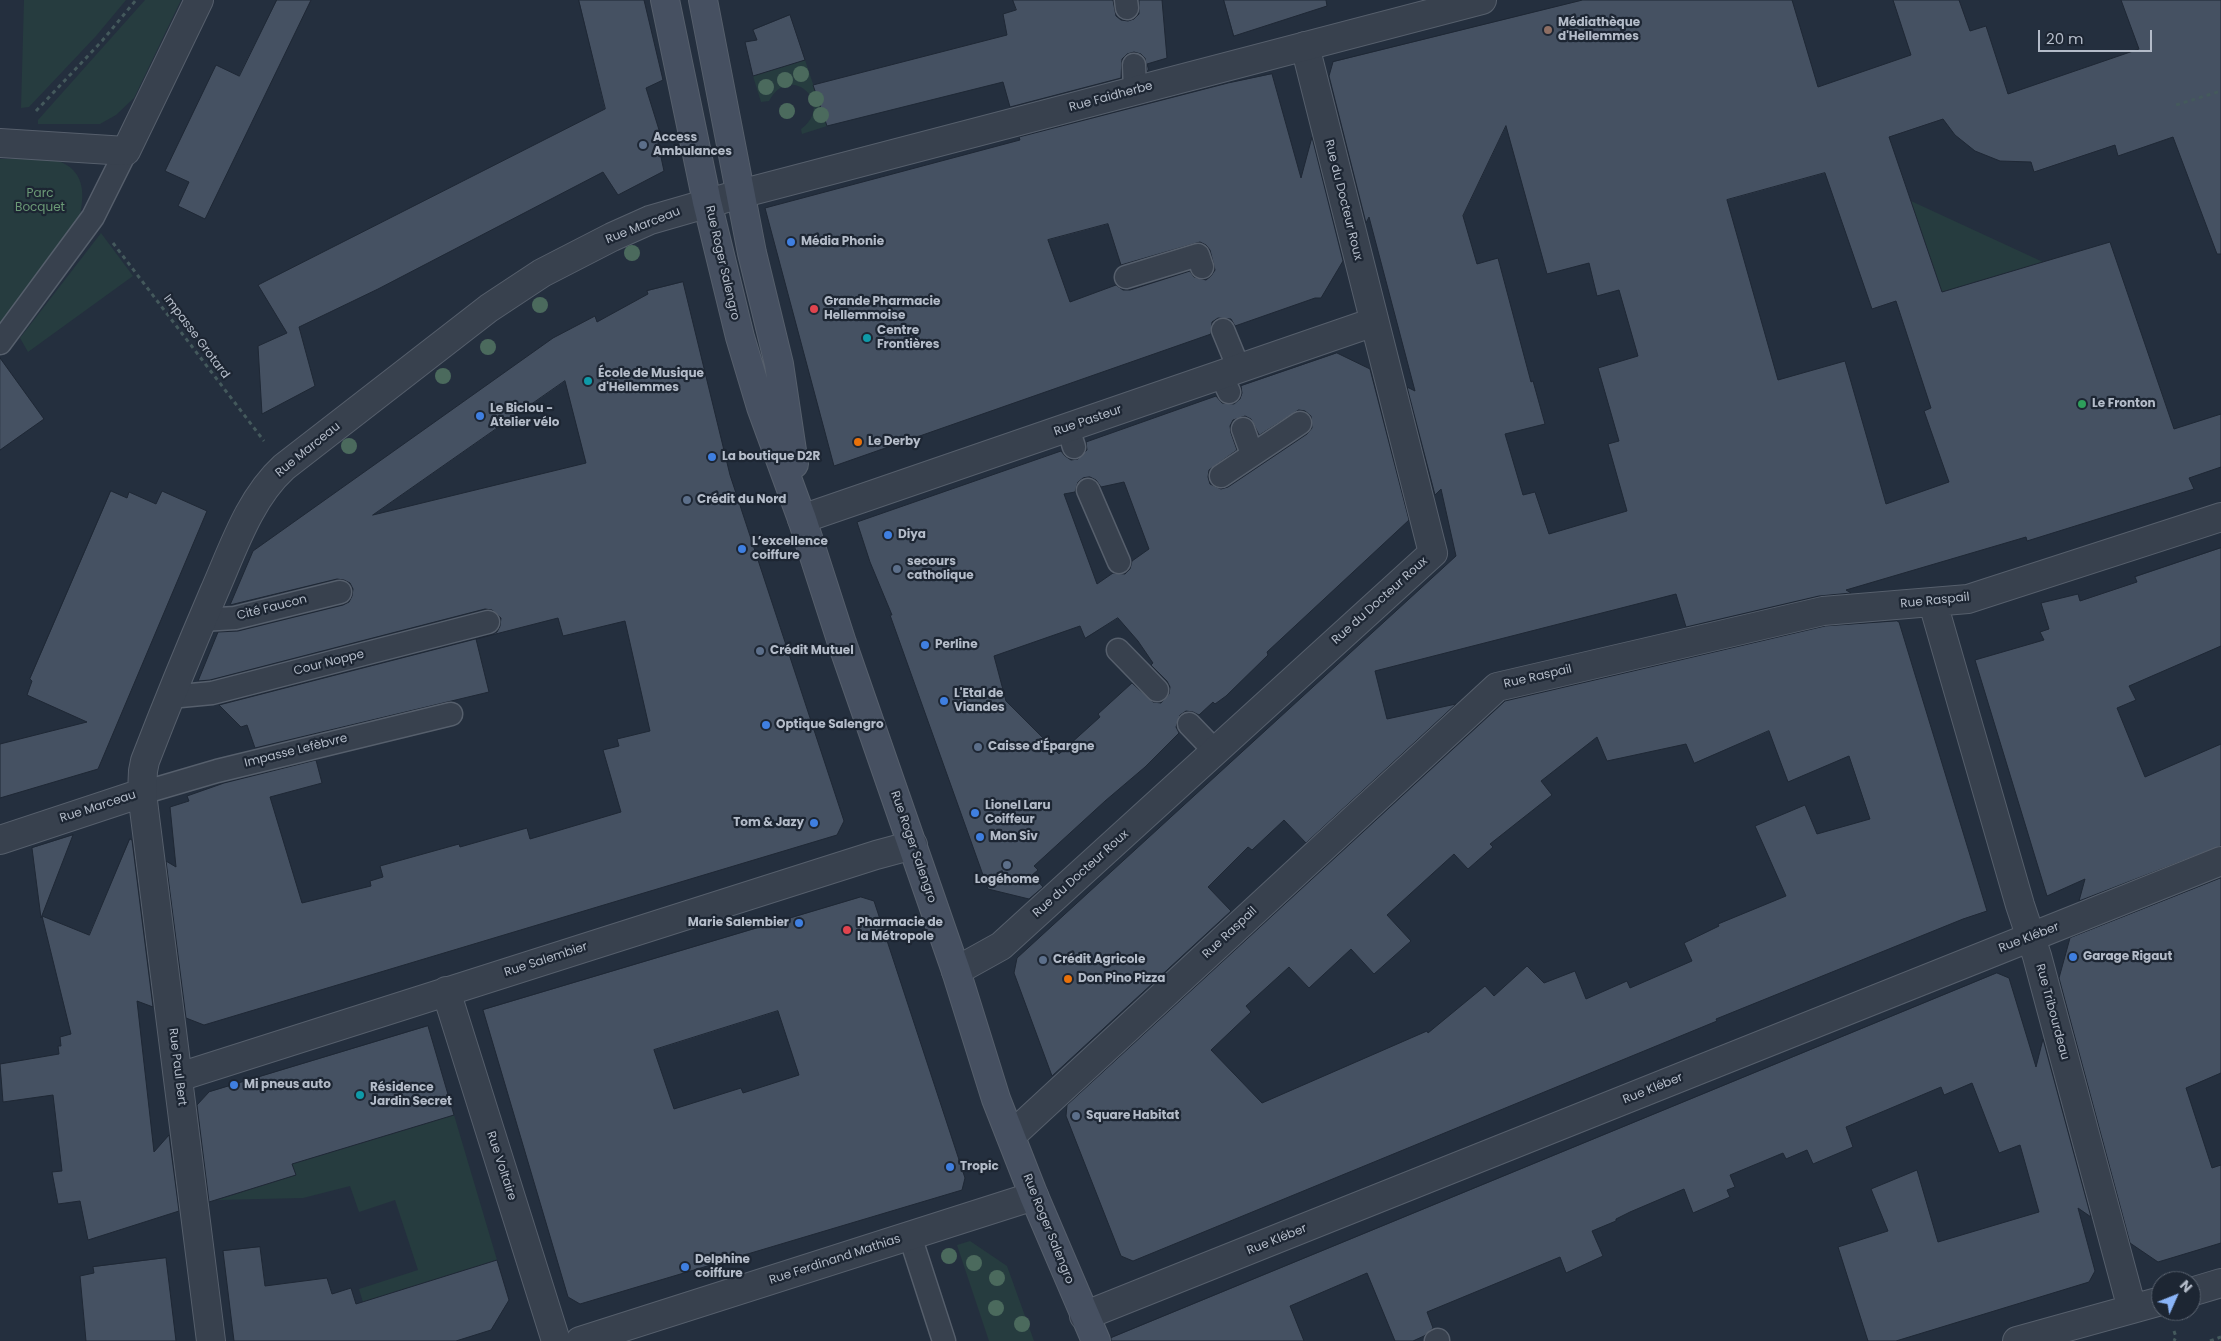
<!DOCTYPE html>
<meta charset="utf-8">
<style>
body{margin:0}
#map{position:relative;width:2221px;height:1341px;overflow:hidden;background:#242f3e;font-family:Poppins,sans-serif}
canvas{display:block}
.north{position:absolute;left:2151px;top:1271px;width:50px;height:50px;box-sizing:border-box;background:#1d2633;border:1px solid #59626f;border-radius:50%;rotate:46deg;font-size:14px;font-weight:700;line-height:20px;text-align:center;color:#b4bcc9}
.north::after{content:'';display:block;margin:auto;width:18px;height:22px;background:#8ab4f8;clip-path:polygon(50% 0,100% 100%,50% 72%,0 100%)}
.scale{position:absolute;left:2038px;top:30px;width:114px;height:22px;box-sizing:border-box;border:2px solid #b4bcc9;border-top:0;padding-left:6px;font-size:15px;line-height:18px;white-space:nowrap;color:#b4bcc9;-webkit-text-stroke:4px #1d2633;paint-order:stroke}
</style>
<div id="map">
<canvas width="2221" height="1341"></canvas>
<div class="north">N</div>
<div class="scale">20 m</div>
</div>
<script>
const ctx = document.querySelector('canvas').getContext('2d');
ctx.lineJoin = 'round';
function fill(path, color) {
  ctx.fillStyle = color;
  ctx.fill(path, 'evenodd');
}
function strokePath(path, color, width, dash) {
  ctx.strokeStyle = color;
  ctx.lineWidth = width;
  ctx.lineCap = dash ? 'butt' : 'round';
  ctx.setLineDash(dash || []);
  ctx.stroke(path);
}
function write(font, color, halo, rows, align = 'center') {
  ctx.font = font + ' Poppins,sans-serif';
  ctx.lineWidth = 4.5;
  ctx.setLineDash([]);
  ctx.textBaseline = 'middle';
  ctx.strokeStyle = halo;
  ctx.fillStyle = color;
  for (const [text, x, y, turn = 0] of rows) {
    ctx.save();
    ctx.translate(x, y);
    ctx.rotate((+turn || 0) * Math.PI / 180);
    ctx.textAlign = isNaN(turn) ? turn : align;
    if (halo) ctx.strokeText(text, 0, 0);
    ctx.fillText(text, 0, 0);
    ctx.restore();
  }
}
const green = new Path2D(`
 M24,0H126L96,36L29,107L21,108Z
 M145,0H181L134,98L116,115L100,124H38V120Z
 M805,60L827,126L802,134L801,129C836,104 790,61 769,101L761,102L753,76Z
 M0,159C12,159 49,157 58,161C84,170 85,192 80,215L0,326Z
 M1911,201L2043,262L1942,292Z
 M101,233L133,276L28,352L20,338Z
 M454,1115L497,1260L363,1302L359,1289L418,1270L395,1200L359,1212L350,1186L303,1198L217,1200L296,1175L292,1164Z
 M970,1241L1007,1266L1034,1341H989L957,1245Z`);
const building = new Path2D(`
 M277,0H311L205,219L178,206L189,182L165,171L216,65L239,76Z
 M579,0H644L663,80L646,88L660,133L656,134L664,171L618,195L603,172L378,289L299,327L315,386L262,414L258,346L287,333L258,285L605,109Z
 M1013,0H1113L1116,16L1121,20L1128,21L1134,19L1139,14V0H1162L1167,58L1147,64L1149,71H1147L1145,58L1141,54L1134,52L1127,54L1122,59L1121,78L1010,107L1003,82L827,126L813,85L1007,35L1003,14L1016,10Z
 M1224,0H1326L1327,6L1234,36Z
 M1583,0H1792L1818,87L1911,55L1893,0H1959L1970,31L1986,26L2008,94L2139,49L2121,0H2221V254H2217L2173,137L2118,156L2115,145L2034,172L2031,162L2000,161L1975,151L1955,135L1943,119L1889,137L1942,292L2110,242L2174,429L2221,414V467L2189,478L2194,489L2027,541L2026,537L1846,590L1851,593L1819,596L1686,627L1676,594L1375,671L1387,719L1456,704L1306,843L1284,820L1252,850L1248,847L1208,887L1231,911L1052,1076L1014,973L1017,958L1456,556L1441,489L1435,495L1407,387L1415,391L1369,217L1366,223L1329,76L1333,62ZM1506,126L1547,274L1589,263L1597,296L1619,290L1638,356L1598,368L1619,441L1608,444L1627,511L1549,534L1535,492L1523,495L1505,434L1545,424L1533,381L1531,382L1498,258L1477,264L1463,216ZM1825,173L1872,309L1896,301L1931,408L1924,411L1949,482L1886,504L1845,361L1778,380L1727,200Z
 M790,15L805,60L753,76L745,42L757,40L753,30Z
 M1272,74L1301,178L1312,137L1343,261L1321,298H1315L1235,326L1231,319L1218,318L1212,322L1211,334L834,466L765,208L1020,140L1019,137L1228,83ZM1108,224L1121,265L1200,242L1206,245L1210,250L1215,270L1211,276L1206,280L1194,277L1190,271L1130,290H1123L1116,285L1070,302L1048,240Z
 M683,282L730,475L844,821L837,835L204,1025L186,1018L166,861L176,867L170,807L189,801L187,796L224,783L316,760L322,783L270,797L302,903L371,886L370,881L383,877L380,866L459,844L460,847L527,828L530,839L621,812L603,750L619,746L617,739L650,731L625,621L563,636L558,618L476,639L489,692L255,748L247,725L241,727L219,705L491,635L497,632L500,626L501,618L492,610L485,609L210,680L198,681L218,632L238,631L343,605L349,602L352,596L353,589L350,583L344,580L337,579L230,605L253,551L553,338L595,316L597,322L648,294L647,291ZM565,381L586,463L373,515Z
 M1337,353L1370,369L1409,520L1267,652L1268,655L1226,696L1215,704L1213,702L1199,715L1193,712L1186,711L1180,715L1176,727L1179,733L1145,767L1105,801L1034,866L1038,870L1032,875L1043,887L1029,899L988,889L890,615H892L870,562L857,522L1061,451L1065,456L1071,460L1078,459L1087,450L1086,442L1216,396L1222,403L1234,404L1240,399L1242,393L1241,386ZM1299,410L1305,411L1311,416L1312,428L1307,434L1228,487L1221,489L1210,484L1208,477L1209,470L1237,450L1231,433L1230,426L1233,420L1245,416L1251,419L1259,435ZM1090,477L1096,480L1101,487L1124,482L1149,549L1132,561L1130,569L1125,574L1113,573L1097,584L1064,494L1075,492L1078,482L1083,478ZM1118,618L1138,641L1153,663L1151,665L1167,681L1170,687L1169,694L1161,703L1153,702L1132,683L1098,714L1100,717L1059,754L1006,701L994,656L1080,626L1085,638Z
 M0,358L44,419L0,450Z
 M111,491L127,498L129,492L156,504L162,491L207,511L98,769L0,798V744L87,722L27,695L32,681L30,679Z
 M2221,548V646L2129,686L2136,700L2117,708L2145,777L2221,744V846L2079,901L2085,879L2047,896L1975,660L2044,640L2040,632L2049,629L2041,603L2078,594L2080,601L2137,582L2135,577Z
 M1897,621L1899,622L1987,911L1963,919L1716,1019L1717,1021L1133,1261L1121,1256L1066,1116L1067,1105L1505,701L1825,626ZM1769,731L1788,782L1849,756L1870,819L1817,834L1805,805L1755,826L1786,896L1718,924L1719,926L1684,943L1692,961L1630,988L1627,981L1586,999L1575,971L1544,983L1527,966L1494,996L1485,986L1428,1033L1427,1031L1262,1103L1211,1050L1251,1012L1246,1006L1289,967L1309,988L1351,949L1374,974L1411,941L1387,915L1454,854L1468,869L1493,847L1490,844L1552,795L1541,781L1597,737L1607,761L1686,744L1694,763Z
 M73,835L41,918L32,848Z
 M130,839L132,840L153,1007L137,1001L154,1152L169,1135L179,1211L88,1240L80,1201L58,1204L52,1172L62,1171L53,1095L3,1102L0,1064L59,1054L58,1046H61L60,1037L71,1034L42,916L89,935Z
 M2221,878V1073L2186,1088L2212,1168L2221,1165V1243L2158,1262L2130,1243L2059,978L2070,938Z
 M861,897L874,901L965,1178L962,1190L580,1304L568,1297L483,1010ZM778,1011L799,1075L743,1093L741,1088L674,1109L654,1050Z
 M1997,973L2009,978L2036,1067L2043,1039L2091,1217L2078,1208L2095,1271L2089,1282L1896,1341H1868L1838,1247L1888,1231L1871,1189L1917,1170L1938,1242L2039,1212L2020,1145L1999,1153L1972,1083L1944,1095L1941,1087L1846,1127L1853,1147L1813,1164L1807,1150L1786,1159L1783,1153L1730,1175L1735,1187L1727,1190L1730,1197L1693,1213L1684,1189L1630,1212L1616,1219V1221L1592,1231L1603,1256L1566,1273L1560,1257L1427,1312L1433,1328L1424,1336L1413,1341H1395L1367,1273L1290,1306L1304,1341H1111V1338Z
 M428,1026L454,1115L292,1164L296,1175L209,1202L197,1105L209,1092Z
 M260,1247L265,1286L327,1278L332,1294L351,1288L356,1304L497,1260L509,1300L491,1330L456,1341H234L223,1251Z
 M166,1258L176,1341H86L80,1276L94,1273L93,1267Z`);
const path = new Path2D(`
 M2176,105L2221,91
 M36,111L102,41L136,0
 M113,243L264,441
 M2174,1331L2176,1337L2174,1341
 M2210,1341L2221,1337`);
const service = new Path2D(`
 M1126,0L1127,8
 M1134,65L1135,91
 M1126,277L1198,255L1202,267
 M1223,330L1239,369
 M0,343L93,217L126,151
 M1221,375L1229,392
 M1068,428L1074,447
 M1243,429L1252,454
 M1221,476L1300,423
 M1088,490L1119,562
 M202,620L235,618L340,592
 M1118,650L1157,690
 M170,697L212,693L488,622
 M1189,724L1215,751
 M142,793L217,771L451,714
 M910,1236L944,1341
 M1436,1341L1438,1340`);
const minor = new Path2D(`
 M0,143L126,151L199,0
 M802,519L1374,322
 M1933,603L2020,905L2037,956L2132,1309
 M142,793L211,1341
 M0,840L142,793L143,771L145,761C167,704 190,648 214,592C233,549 249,499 284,467L489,308L542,273L612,237L650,220L740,194
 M956,971L1001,946L1433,553L1305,46
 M446,991L556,1341
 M179,1077L876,855L913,845
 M1011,1136L1497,687L1823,611L1968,599L2221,517
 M2191,1292L2221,1283
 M1084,1316L2221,861
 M2017,1341L2161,1301`);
const tertiary = new Path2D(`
 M740,194L1482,0
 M580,1341L1034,1196`);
const secondary = new Path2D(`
 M665,0L707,202L740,337L761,407L802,519L842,643L956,971L996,1099L1034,1196L1096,1341
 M703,0L752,253L779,364L794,464`);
const trees = [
 [801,74],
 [785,80],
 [766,87],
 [816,99],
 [787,111],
 [821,115],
 [632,253],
 [540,305],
 [488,347],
 [443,376],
 [349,446],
 [949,1256],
 [974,1263],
 [997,1278],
 [996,1308],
 [1022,1324]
];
const markers = [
 [1548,30,5,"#8d6e63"],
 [643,145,5,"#5c6f8a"],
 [791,242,5,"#3f7fe0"],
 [814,309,5,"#e0444e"],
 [867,338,5,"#0f9aa8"],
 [588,381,5,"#0f9aa8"],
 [2082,404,5,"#2e9e5b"],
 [480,416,5,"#3f7fe0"],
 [858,442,5,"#e8710a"],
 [712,457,5,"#3f7fe0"],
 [687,500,5,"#5c6f8a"],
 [888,535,5,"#3f7fe0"],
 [742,549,5,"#3f7fe0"],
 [897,569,5,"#5c6f8a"],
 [925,645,5,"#3f7fe0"],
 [760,651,5,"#5c6f8a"],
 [944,701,5,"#3f7fe0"],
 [766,725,5,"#3f7fe0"],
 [978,747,5,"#5c6f8a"],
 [975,813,5,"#3f7fe0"],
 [814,823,5,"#3f7fe0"],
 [980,837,5,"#3f7fe0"],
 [1007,865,5,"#5c6f8a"],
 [799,923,5,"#3f7fe0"],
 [847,930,5,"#e0444e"],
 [2073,957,5,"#3f7fe0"],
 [1043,960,5,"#5c6f8a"],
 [1068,979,5,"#e8710a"],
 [234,1085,5,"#3f7fe0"],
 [360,1095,5,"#0f9aa8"],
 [1076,1116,5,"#5c6f8a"],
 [950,1167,5,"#3f7fe0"],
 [685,1267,5,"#3f7fe0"]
];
const poiNames = [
 ["Médiathèque",1558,23],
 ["d'Hellemmes",1558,37],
 ["Access",653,138],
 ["Ambulances",653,152],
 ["Média Phonie",801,242],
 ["Grande Pharmacie",824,302],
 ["Hellemmoise",824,316],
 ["Centre",877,331],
 ["Frontières",877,345],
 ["École de Musique",598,374],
 ["d'Hellemmes",598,388],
 ["Le Fronton",2092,404],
 ["Le Biclou -",490,409],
 ["Atelier vélo",490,423],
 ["Le Derby",868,442],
 ["La boutique D2R",722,457],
 ["Crédit du Nord",697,500],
 ["Diya",898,535],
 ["L’excellence",752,542],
 ["coiffure",752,556],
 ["secours",907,562],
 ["catholique",907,576],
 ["Perline",935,645],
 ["Crédit Mutuel",770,651],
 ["L'Etal de",954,694],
 ["Viandes",954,708],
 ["Optique Salengro",776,725],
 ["Caisse d'Épargne",988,747],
 ["Lionel Laru",985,806],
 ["Coiffeur",985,820],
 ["Tom & Jazy",804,823,"right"],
 ["Mon Siv",990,837],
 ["Logéhome",1007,880,"center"],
 ["Marie Salembier",789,923,"right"],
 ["Pharmacie de",857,923],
 ["la Métropole",857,937],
 ["Garage Rigaut",2083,957],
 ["Crédit Agricole",1053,960],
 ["Don Pino Pizza",1078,979],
 ["Mi pneus auto",244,1085],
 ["Résidence",370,1088],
 ["Jardin Secret",370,1102],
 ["Square Habitat",1086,1116],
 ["Tropic",960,1167],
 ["Delphine",695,1260],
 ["coiffure",695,1274]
];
const streetNames = [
 ["Rue Faidherbe",1111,97,-15],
 ["Rue du Docteur Roux",1343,200,76],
 ["Rue Marceau",643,226,-22],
 ["Rue Roger Salengro",722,263,77],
 ["Impasse Grotard",196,337,53],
 ["Rue Pasteur",1088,421,-19],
 ["Rue Marceau",308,450,-39],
 ["Rue du Docteur Roux",1380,601,-42],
 ["Rue Raspail",1935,601,-6],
 ["Cité Faucon",272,608,-14],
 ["Cour Noppe",329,663,-14],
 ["Rue Raspail",1538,677,-13],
 ["Impasse Lefèbvre",296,751,-14],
 ["Rue Marceau",98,807,-18],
 ["Rue Roger Salengro",913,847,71],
 ["Rue du Docteur Roux",1081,874,-42],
 ["Rue Raspail",1230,933,-43],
 ["Rue Kléber",2029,938,-21],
 ["Rue Salembier",546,960,-18],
 ["Rue Tribourdeau",2052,1012,75],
 ["Rue Paul Bert",177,1067,83],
 ["Rue Kléber",1653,1089,-22],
 ["Rue Voltaire",501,1166,72],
 ["Rue Roger Salengro",1048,1229,68],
 ["Rue Kléber",1277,1240,-22],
 ["Rue Ferdinand Mathias",835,1260,-18]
];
const parkNames = [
 ["Parc",40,194],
 ["Bocquet",40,208]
];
fill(green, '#263c3f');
fill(building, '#455162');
strokePath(building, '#1f2835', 1);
strokePath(service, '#565f6c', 25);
strokePath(minor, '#565f6c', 30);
strokePath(tertiary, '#565f6c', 30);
strokePath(secondary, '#565f6c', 30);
strokePath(path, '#44595c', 3, [4, 4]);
strokePath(service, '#38414e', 22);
strokePath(minor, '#38414e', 28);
strokePath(tertiary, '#38414e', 28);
strokePath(secondary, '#465061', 28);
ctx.fillStyle = '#4b6a5d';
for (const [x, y] of trees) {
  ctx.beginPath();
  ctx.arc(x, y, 8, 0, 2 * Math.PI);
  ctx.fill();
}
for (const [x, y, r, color] of markers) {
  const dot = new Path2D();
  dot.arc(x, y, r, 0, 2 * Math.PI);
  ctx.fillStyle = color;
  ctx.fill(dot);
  strokePath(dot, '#1d2633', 2);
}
write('bold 12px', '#b4bcc9', '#1d2633', poiNames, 'left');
write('12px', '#b4bcc9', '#1d2633', streetNames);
write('12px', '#6b9a76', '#1d2633', parkNames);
</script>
